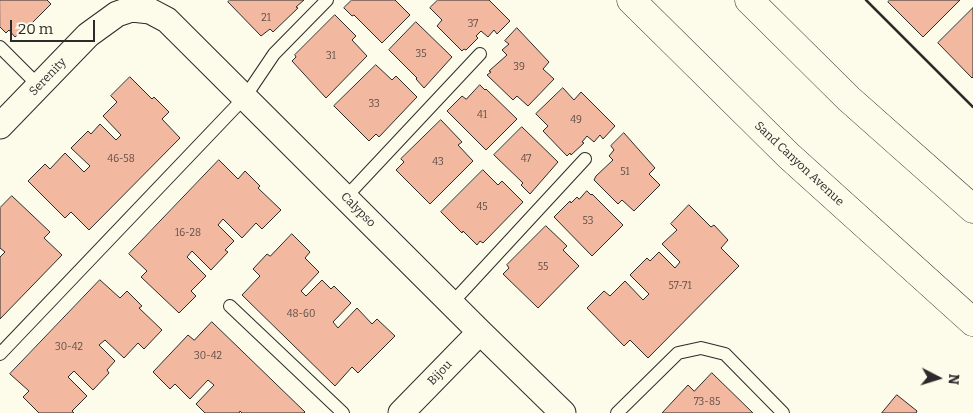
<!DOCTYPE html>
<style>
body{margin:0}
#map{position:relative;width:973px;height:413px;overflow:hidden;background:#fdfbea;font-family:Bitter,serif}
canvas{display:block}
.north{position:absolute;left:913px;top:353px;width:50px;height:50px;-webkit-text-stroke:4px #fdfbea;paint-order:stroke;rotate:95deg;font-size:14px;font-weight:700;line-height:20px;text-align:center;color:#2b2b2b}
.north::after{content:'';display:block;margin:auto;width:18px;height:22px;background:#2b2b2b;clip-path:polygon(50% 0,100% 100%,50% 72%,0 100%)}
.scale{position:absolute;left:10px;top:20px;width:85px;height:22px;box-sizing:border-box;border:2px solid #2b2b2b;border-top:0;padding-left:6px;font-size:15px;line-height:18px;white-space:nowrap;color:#2b2b2b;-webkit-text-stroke:4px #fdfbea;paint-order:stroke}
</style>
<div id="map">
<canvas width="973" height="413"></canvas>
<div class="north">N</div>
<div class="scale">20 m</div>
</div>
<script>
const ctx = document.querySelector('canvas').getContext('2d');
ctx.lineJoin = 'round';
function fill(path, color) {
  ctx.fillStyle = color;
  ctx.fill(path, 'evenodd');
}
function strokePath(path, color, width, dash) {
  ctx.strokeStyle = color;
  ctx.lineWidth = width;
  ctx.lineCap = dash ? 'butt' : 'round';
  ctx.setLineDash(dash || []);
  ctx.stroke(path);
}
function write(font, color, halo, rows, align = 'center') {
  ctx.font = font + ' Bitter,serif';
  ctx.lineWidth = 4;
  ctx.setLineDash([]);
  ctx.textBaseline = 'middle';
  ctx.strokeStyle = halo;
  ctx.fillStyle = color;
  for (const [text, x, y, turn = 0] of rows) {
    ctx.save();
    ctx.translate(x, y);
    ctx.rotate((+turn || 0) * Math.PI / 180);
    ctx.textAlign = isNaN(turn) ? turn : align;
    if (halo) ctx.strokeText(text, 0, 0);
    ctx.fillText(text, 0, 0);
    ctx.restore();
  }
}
const building = new Path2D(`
 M0,0H47L51,4L22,33L21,32L15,37L9,30L6,33L0,27Z
 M230,0H304L296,7L298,8L273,32L270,29L261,36L228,2Z
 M352,0H395L410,15L382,43L354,15L352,16L344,8Z
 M438,0H489L510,21L497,34L494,30L488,37L481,31L476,36L478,38L466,50L464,49L462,51L437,26L442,20L430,8Z
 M890,0H960L923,37L888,2Z
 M973,8V77L972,78L938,43Z
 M335,15L356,36L352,40L367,56L326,98L292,61L296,57L295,55Z
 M416,22L452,57L424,88L416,79L417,78L389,50Z
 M517,28L549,62L543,69L554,79L528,106L517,96L513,100L487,75L491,72L489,71L507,55L502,50L509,44L505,41Z
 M376,65L392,80L396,76L417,97L379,137L376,134L369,141L334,106Z
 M130,77L152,99L154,97L169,112L162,119L180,138L89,230L71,212L65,218L28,181L45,164L50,169L65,153L84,172L90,166L71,148L88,131L91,134L100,124L116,140L121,135L103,116L117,102L111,96Z
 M480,85L485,90L486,89L517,119L486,150L447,111L462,96L466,99Z
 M563,88L574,100L581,92L615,126L603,139L600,135L594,142L587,136L582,142L584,143L571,155L570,153L567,156L543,131L548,126L536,114Z
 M441,120L462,142L458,145L473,161L430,204L396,170L404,162L401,159Z
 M522,127L558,162L530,194L521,185L523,183L494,155Z
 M624,133L655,168L649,174L660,185L634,211L622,200L618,204L594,180L596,176L613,160L609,156L614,150L611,146Z
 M219,160L238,179L245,171L260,186L258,188L281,210L262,229L256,223L242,238L223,219L218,225L234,241L225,250L228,252L211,270L192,251L187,257L206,276L191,291L196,296L179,313L141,277L147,271L129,254Z
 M483,170L498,185L502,181L523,202L483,243L480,241L477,245L463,231L462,233L441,212Z
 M587,191L591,195L592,194L623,225L592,256L554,217L570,201L571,203L577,197L579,199Z
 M12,196L50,232L44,238L62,255L0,319V257L5,252L0,248V208Z
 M689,205L711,227L714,225L728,240L721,248L739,266L648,358L630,340L624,346L587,308L604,291L610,296L625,281L643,300L649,294L630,275L647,258L650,261L659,252L675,268L680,262L662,244L677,230L671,224Z
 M546,226L567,246L563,250L579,266L538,308L503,274L509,268L507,265Z
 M292,234L310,252L305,258L319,272L301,291L306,296L322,280L331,289L334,286L351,303L333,322L338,328L357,308L372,324L377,319L395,336L358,373L352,367L335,386L242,295L260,276L253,269L267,254L270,256Z
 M100,280L120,298L127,291L142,306L139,308L162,330L144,349L138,343L124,358L105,340L99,345L115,361L107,370L109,373L93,390L74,371L68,377L87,396L72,411L74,413H39L23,397L29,391L10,374Z
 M212,322L305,412L304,413H242L240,411L239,413H205L196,404L214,385L208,380L190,399L175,384L170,389L153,372L188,335L194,340Z
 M712,373L753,413H662L688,385L694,391Z
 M897,395L917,411L916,413H882Z`);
const service = new Path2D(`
 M0,47L39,86
 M345,198L480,54
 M451,304L585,159
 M230,306L343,413
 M0,354L245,97L274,54L327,0
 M617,413L678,353L701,348L725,354L783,413`);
const minor = new Path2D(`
 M0,126L88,35L117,14L132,9L150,11L167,20L480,332L563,413
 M401,413L480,332`);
const secondary = new Path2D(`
 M631,0L789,156L973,322
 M749,0L849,99L973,209`);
const wall = new Path2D(`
 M866,0L973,107`);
const numberNames = [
 ["21",266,18],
 ["37",473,24],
 ["35",421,54],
 ["31",331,56],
 ["39",519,67],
 ["33",374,104],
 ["41",482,115],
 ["49",576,120],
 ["46-58",121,159],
 ["47",526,159],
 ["43",438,162],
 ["51",625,172],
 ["45",482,207],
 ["53",588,221],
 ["16-28",188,233],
 ["55",543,267],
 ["57-71",680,286],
 ["48-60",301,314],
 ["30-42",69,347],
 ["30-42",208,356],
 ["73-85",707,402]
];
const streetNames = [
 ["Serenity",48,77,-46],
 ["Sand Canyon Avenue",799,164,43],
 ["Calypso",358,210,45],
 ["Bijou",440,373,-46]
];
fill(building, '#f2b8a0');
strokePath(building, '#2b2b2b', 1);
strokePath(service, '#2b2b2b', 14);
strokePath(minor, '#2b2b2b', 27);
strokePath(secondary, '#2b2b2b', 29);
strokePath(service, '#fdfbea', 12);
strokePath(minor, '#fdfbea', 25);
strokePath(secondary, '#fdfbea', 28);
strokePath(wall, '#2b2b2b', 2.5);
write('10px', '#5d4e48', null, numberNames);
write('12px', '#2b2b2b', '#fdfbea', streetNames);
</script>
